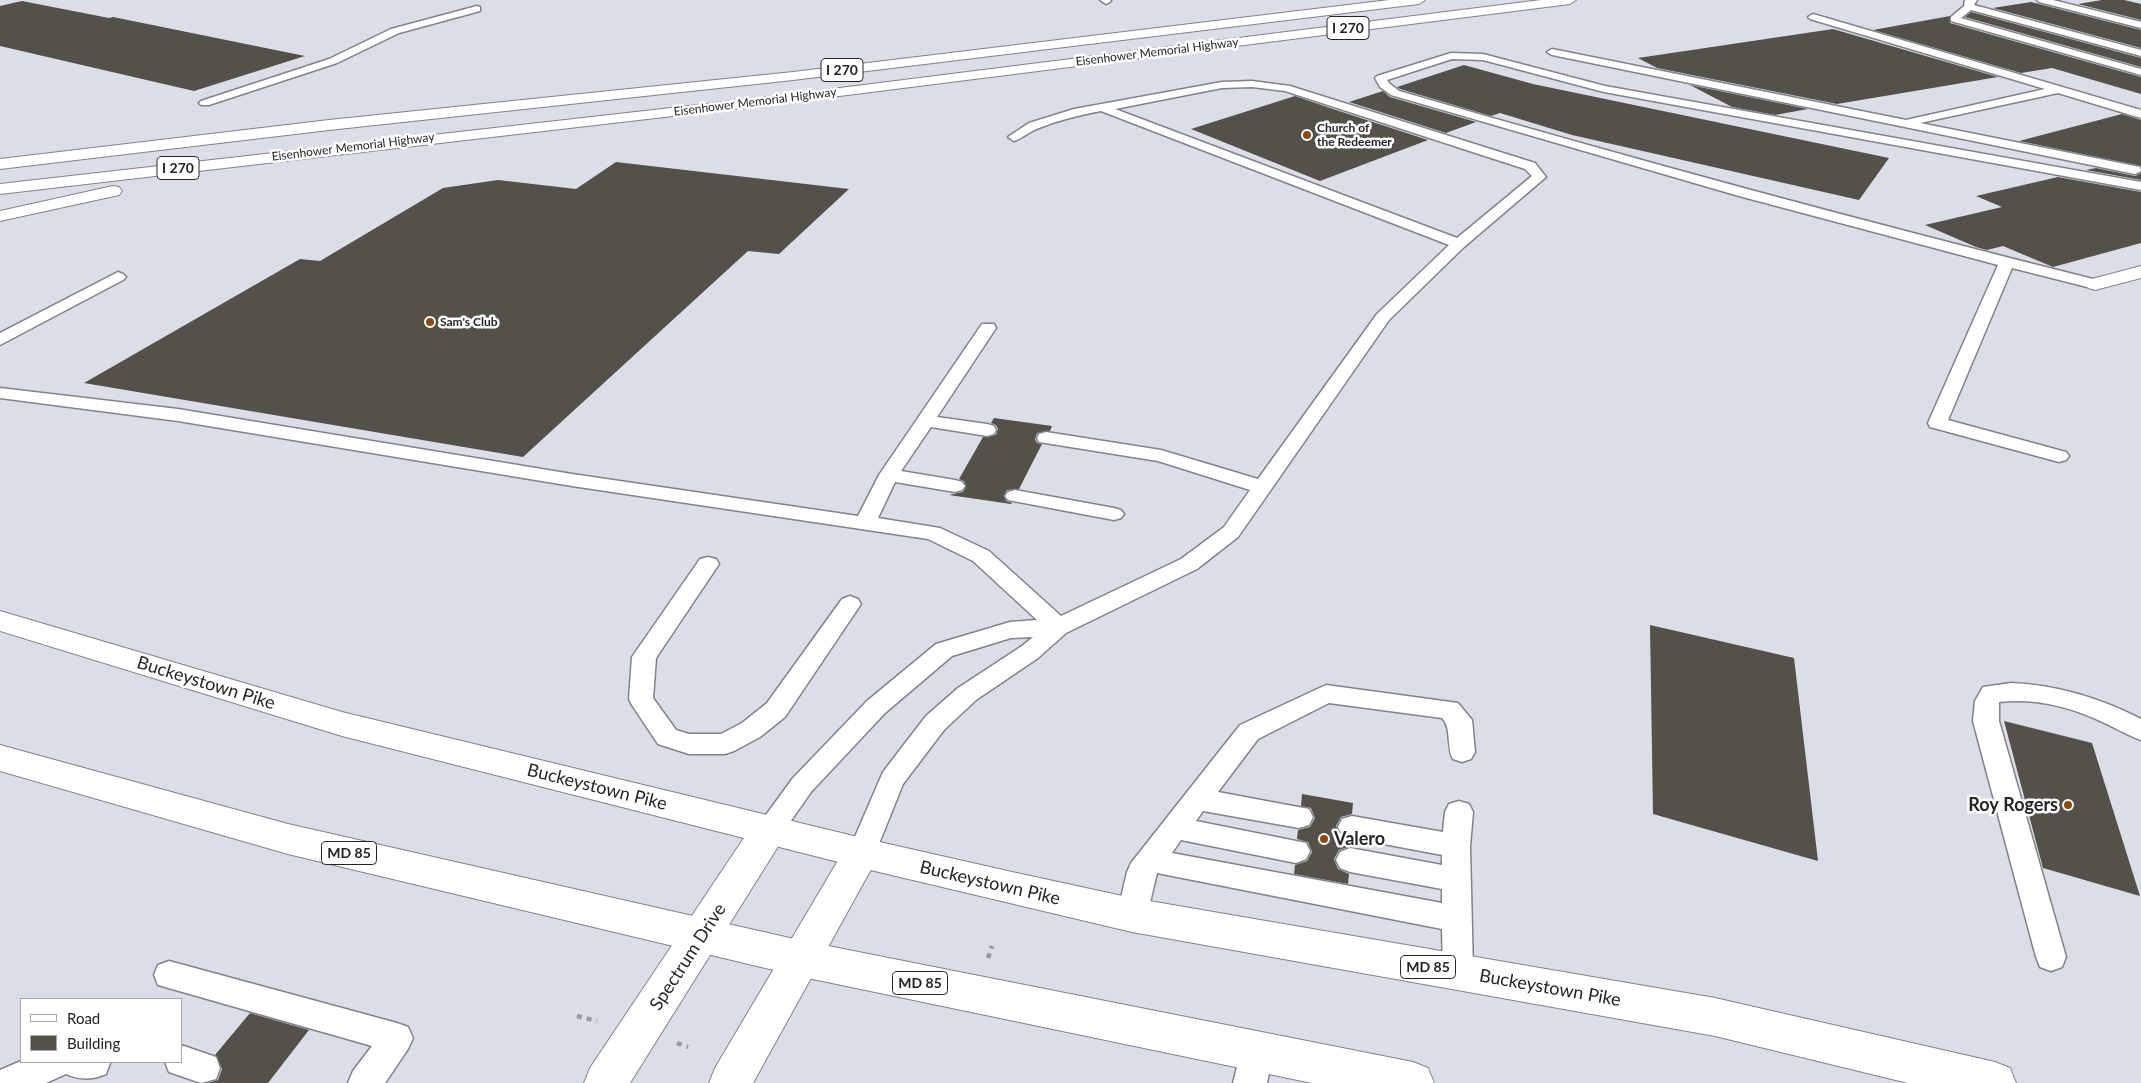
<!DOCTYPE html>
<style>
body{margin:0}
#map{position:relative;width:2141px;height:1083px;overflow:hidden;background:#dbdee6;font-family:Lato,sans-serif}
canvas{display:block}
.legend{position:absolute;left:20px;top:998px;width:162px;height:65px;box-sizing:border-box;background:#fff;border:1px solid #a7a7a9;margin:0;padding:6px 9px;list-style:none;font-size:15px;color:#232427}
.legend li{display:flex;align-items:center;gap:10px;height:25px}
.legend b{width:25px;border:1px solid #a7a7a9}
</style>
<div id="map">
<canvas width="2141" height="1083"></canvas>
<ul class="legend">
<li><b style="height:6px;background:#fff"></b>Road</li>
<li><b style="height:14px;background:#54504a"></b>Building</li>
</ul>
</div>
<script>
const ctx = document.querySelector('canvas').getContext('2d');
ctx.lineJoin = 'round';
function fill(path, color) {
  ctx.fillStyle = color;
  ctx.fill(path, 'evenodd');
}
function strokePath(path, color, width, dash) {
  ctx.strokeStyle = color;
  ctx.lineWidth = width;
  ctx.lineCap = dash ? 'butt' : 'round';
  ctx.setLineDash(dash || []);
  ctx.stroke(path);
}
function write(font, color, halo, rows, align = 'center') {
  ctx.font = font + ' Lato,sans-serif';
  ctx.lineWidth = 5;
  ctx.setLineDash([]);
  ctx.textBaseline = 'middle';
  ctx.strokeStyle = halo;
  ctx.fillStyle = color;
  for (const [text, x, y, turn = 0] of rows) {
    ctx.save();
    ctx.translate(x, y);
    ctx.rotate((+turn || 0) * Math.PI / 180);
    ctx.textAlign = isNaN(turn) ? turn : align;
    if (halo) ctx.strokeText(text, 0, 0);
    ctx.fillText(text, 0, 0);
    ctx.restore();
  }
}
const building = new Path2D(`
 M2102,0H2124L2141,4V20L2078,4Z
 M22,1L109,18L113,17L305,56L194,91L0,46V6Z
 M2031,2L2141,30V48L1993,8Z
 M1971,12L2141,58V67L1965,17Z
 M1950,16V23L2141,77V94L2052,68L2021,73L1873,30Z
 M1833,29L1998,77L1837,104L1657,68L1638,58Z
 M1464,65L1533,84L1889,158L1859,200L1572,135L1500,113L1491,116L1400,89L1397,87Z
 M1690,85L1808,109L1775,115L1732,107Z
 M1383,91L1390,97L1476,122L1446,133L1349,102Z
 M1295,96L1330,108L1428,140L1320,181L1191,129Z
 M2122,114L2141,120V166L2019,141Z
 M616,162L849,189L779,254L748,251L523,457L84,383L300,259L320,261L443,188L498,180L576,189Z
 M2096,168L2135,176L2141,173V180L2086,170Z
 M2058,177L2141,192V243L2053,267L2003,246L1987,250L1976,247L1925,225L2002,207L1976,196Z
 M994,418L1052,426L1050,431L1037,433L1035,439L1037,443L1042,444L1019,489L1007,490L1004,495L1006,501L1012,503L1011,504L949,495L963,492L966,487L964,481L959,479L983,437L996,435L998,429L996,425L991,423Z
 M1650,625L1794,658L1818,861L1653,814Z
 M2004,721L2092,743L2140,896L2043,868Z
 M1302,794L1353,803L1352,814L1341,817L1336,826L1340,836L1351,840V846L1339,850L1334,859L1338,869L1349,874L1348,884L1294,874L1295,865L1307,861L1312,852L1308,842L1297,839L1298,830L1310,827L1315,818L1311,808L1301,806Z
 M250,1013L309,1030L268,1083H208L218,1080L222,1069L215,1055Z`);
const path = new Path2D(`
 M988,958L992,946
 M577,1016L597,1021
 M677,1043L688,1047`);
const service = new Path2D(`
 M1100,0H1110L1111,1L1106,4Z
 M1965,0H1977L1974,5L2141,50V56L1971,10L1961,18L2141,69V75L1951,21V17L1964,6Z
 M2037,0H2053L2141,22V28L2039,2Z
 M477,6L480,7V11L399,33L337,63L209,105H201L199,103L201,101L329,59L391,29Z
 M1813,14L2141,110V118L2058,93L1920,123L2140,167L2141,171L2135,174L1552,55L1547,52L1552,49L1906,120L2045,89L1810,19L1808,17Z
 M1451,53L1483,54L1605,86L2141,182V190L1604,92L1483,60L1452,59L1387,80L1389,83L1399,91C1632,159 1865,222 2101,281L2103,284L2101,287L2095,289L2012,268L1948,420L2066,452L2069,456L2066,460L2059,462L1930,427L1928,423L1998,265L1739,196L1391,95L1380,87L1375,78L1377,76Z
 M1252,81L1290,86L1535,163L1546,177L1464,247L1389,320L1238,537L1197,569L1066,633L1038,658L976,700L944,730L903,784L872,861L862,865L852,861L848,853L883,772L926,716L958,688L1022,646L1033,637L1011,638L952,656L885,713L811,792L779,838L769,841L759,838L755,830L793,778L867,701L936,644L1010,622L1037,620L973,561L928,539L572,486L178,421L0,398V388L178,409L572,474L858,516L879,475L982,324H994L996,328L937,417L987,424L994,426L996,430L994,434L987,436L931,427L901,471L955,480L962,482L965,486L962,490L955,492L895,482L878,518L940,528L989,551L1061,616L1181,559L1224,527L1250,490L1158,461L1039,442L1037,438L1039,434L1046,432L1161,450L1258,479L1377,314L1449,245L1101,111C1080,115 1059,120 1039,128C1030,131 1023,138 1014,141L1008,137L1029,123L1074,109L1222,82ZM1252,87L1285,91L1525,169L1532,176L1457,238L1115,109L1222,88Z
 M118,272L123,274L126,277L123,280L0,345V333Z
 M1015,490L1114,508L1121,510L1124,514L1121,518L1114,520L1008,500L1005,496L1008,492Z
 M708,557L716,559L719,564L656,658L653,698L676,730L689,734H721L742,723L767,703L842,599L850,596L858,599L861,604L785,717L760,737L734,751L725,754H689L658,744L632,705L629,699L632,657L700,559Z
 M2011,683C2057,685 2100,698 2141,719V740C2126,735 2113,726 2098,720C2068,706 2033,698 1999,702V721L2066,957L2062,967L2051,971L2040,967L2036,957L1973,721L1975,701L1983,687Z
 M1326,685L1458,703L1472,720L1475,752L1471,759L1462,762L1453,759C1446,746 1452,728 1442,718L1329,703L1258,739L1218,792L1309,809L1313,817L1309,825L1299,828L1203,811L1196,821L1306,843L1310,851L1306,859L1296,863L1181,840L1172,853L1442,903V889L1350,872L1340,868L1336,860L1340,852L1350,848L1442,865V855L1352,838L1342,835L1338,827L1342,819L1352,816L1443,832L1445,812L1449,804L1459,801L1469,804L1473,812L1470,846L1473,972L1469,982L1458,986L1447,982L1443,972L1442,929L1157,873L1147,915L1142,924L1132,928L1122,924L1117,915L1127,872L1131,863L1240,725Z
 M169,961L397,1023L408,1027L413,1038L408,1049L385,1083H348L353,1071L372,1046L158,985L154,975L158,965Z
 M1257,1036L1268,1041L1273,1052L1267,1083H1233L1241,1052L1246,1041Z
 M181,1045L216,1057L220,1068L216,1079L201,1083L169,1072L165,1062H181Z
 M21,1061L110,1062V1063L106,1074C92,1080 79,1080 66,1074L46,1083H0V1070Z`);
const minor = new Path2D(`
 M2141,266V278L2095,290L2088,288L2085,284L2088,280Z`);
const secondary = new Path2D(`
 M769,815L782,820L787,830L782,840L630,1083H584L590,1068L756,820Z
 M862,838L875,842L880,853L753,1083H709L715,1068L849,842Z`);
const primary = new Path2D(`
 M0,611L342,712L862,838L1012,872L1132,898L1715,998L1995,1062L2010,1068L2016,1083H1908L1715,1036L1132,932L862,868L342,736L0,631Z
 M0,745L288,824L803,941L1413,1062L1428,1068L1434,1083H1312L803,977L288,854L0,771Z`);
const motorway = new Path2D(`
 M1389,0H1425L1419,4L793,80L329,130L0,169V159L329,120L793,72Z
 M1541,0H1576L1570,4L768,105L0,194V184L768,97Z
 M113,186L119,187L122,191L119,195L0,221V211Z`);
const markers = [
 [1307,135,5,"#8b4918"],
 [430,322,5,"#8b4918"],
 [2068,805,5,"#8b4918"],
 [1324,839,5,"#8b4918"]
];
const farStreetnames = [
 ["Eisenhower Memorial Highway",1157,52,-7],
 ["Eisenhower Memorial Highway",755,102,-7],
 ["Eisenhower Memorial Highway",353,147,-7]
];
const farPoinames = [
 ["Church of",1317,128],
 ["the Redeemer",1317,142],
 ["Sam's Club",440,322]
];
const shields = [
 [1348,28,42],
 [842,70,42],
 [178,168,42],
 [349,853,55],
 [1428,967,55],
 [920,983,55]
];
const shieldNames = [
 ["I 270",1348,28],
 ["I 270",842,70],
 ["I 270",178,168],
 ["MD 85",349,853],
 ["MD 85",1428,967],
 ["MD 85",920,983]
];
const nearStreetnames = [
 ["Buckeystown Pike",206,683,17],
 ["Buckeystown Pike",597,787,14],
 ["Buckeystown Pike",990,883,13],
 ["Spectrum Drive",688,957,-57],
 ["Buckeystown Pike",1550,988,10]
];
const nearPoinames = [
 ["Roy Rogers",2058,805],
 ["Valero",1334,839,"left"]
];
fill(building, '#54504a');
strokePath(service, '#81838b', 3);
strokePath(minor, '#81838b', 2);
strokePath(secondary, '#81838b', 2);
strokePath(primary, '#81838b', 2);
strokePath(motorway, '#81838b', 2);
strokePath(path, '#96999f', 4.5, [5, 5]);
fill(service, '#fff');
fill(minor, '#fff');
fill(secondary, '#fff');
fill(primary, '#fff');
fill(motorway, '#fff');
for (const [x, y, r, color] of markers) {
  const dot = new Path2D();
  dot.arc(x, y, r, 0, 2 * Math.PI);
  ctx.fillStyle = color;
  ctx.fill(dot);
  strokePath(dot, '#fff', 2);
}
write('12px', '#232427', '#fff', farStreetnames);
write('bold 12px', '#232427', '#fff', farPoinames, 'left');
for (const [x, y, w] of shields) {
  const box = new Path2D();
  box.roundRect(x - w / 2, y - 11.5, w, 23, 4);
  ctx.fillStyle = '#fff';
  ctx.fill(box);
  strokePath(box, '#232427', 1);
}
write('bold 14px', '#232427', null, shieldNames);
write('18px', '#232427', '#fff', nearStreetnames);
write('bold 18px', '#232427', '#fff', nearPoinames, 'right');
</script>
